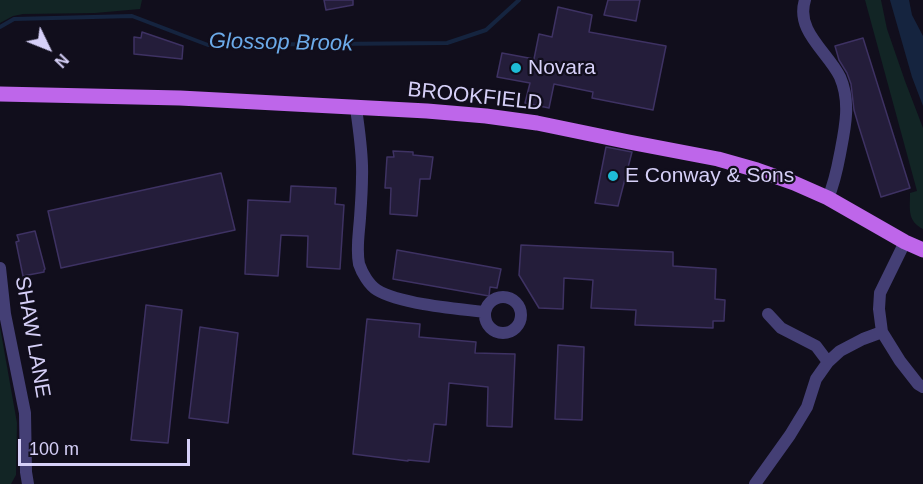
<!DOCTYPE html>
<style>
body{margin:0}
#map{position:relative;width:923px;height:484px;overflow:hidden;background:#110e1c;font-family:Arial,sans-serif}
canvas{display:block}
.north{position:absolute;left:18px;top:18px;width:60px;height:60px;-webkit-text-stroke:4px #110e1c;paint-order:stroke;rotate:133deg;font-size:16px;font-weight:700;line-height:24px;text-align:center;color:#d6d0f8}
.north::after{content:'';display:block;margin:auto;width:21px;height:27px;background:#d6d0f8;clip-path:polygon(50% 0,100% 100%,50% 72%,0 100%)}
.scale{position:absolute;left:18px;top:439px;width:172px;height:27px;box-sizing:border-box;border:3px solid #d6d0f8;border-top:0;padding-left:8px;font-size:18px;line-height:21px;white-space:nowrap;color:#d6d0f8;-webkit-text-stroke:4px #110e1c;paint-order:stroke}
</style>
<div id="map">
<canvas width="923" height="484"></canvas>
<div class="north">N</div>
<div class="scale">100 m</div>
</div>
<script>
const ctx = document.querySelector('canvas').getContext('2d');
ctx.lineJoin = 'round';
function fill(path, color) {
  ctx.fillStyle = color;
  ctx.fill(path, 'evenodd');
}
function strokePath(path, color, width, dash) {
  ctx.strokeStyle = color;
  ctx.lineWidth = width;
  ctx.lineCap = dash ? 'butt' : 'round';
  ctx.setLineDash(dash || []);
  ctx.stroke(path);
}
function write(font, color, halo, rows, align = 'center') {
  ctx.font = font + ' Arial,sans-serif';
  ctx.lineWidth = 4.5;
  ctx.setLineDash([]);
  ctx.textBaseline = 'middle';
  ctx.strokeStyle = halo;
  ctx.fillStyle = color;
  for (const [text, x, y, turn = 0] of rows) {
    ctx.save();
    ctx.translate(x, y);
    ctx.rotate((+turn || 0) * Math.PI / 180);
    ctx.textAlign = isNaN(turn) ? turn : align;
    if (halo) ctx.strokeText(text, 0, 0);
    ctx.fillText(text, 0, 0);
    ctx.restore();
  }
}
const green = new Path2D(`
 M0,0H142L140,9L95,13L23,14L13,16L0,23Z
 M865,0H881L887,29L905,81L923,128V229C907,221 910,209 910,193L917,191Z
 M0,327L17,423L16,475L11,484H0Z`);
const water = new Path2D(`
 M890,0H909L912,15L923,36V106L912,77Z`);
const stream = new Path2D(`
 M0,27L14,19L132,16L208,45L447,43L486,30L519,0`);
const building = new Path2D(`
 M324,0H353V5L326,10Z
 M608,0H640L636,21L604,15Z
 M558,7L592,15L589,32L666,46L653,110L592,98L593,92L554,84L549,108L525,103L530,83L497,77L502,53L534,59L539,34L552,37Z
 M142,32L183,46L182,59L134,54V37L141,38Z
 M863,38L910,188L881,197L859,127L854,110L851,84L847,73L839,60L835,46Z
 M606,147L632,152L618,206L595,203Z
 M393,151L413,152V155L433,157L430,179H420L417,216L390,214L391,188H385L387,157H394Z
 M221,173L235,230L61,268L48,211Z
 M291,186L336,188L335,204L344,205L340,269L307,267L308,236L281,235L278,276L245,274L248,200L290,202Z
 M35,231L45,269L44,270V272L23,276L16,242L19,241L17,235Z
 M521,245L673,252V266L716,269L715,299L725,300L724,321H713V328L635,325L636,310L591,308L593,280L564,278L563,309L539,308L519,275Z
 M397,250L501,269L497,288L490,287L489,296L393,279Z
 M146,305L182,310L168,443L131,440Z
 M367,319L420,324L419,337L476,342L475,353L515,354L512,427L487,426L488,387L449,383L446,425L434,424L429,462L408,460V461L353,454Z
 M200,327L238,333L228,423L189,418Z
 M558,345L584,347L582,420L555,419Z`);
const minor = new Path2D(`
 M805,0C795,31 828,52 840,77C851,102 845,128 840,154C837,170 834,184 828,198
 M356,108C359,131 363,154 362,177C362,191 361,204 360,218C359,233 356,249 359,264C362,273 369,285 377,290C400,304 458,309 485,312
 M905,242L880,293L879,309L882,332L900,361L918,384L923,387
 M0,268L5,314L25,413L26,472L28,484
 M485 315a18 18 0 1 1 36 0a18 18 0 1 1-36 0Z
 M768,314L781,328L816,346L828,362
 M755,484L790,435L807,407L816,379L828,362L840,351L863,339L882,332`);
const major = new Path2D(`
 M0,94L180,98L427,111L486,116L537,123L629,142L718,159L757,170L794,183L828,198L905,242L923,250`);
const markers = [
 [516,68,6,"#1ebcd6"],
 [613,176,6,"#1ebcd6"]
];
const poiNames = [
 ["Novara",528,68],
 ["E Conway & Sons",625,176]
];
const streetNames = [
 ["BROOKFIELD",475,97,6],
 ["SHAW LANE",32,337,80]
];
const waterNames = [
 ["Glossop Brook",281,43,1]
];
fill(green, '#122525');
fill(water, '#15243f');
strokePath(stream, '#15243f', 4);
fill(building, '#241d3a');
strokePath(building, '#3e3263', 1.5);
strokePath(minor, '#443f75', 12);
strokePath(major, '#be66ea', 15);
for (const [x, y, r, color] of markers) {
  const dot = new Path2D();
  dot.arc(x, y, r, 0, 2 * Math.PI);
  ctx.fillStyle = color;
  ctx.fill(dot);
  strokePath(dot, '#110e1c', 2);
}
write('21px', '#d6d0f8', '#110e1c', poiNames, 'left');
write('21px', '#d6d0f8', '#110e1c', streetNames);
write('italic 22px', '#6cabea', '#110e1c', waterNames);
</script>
